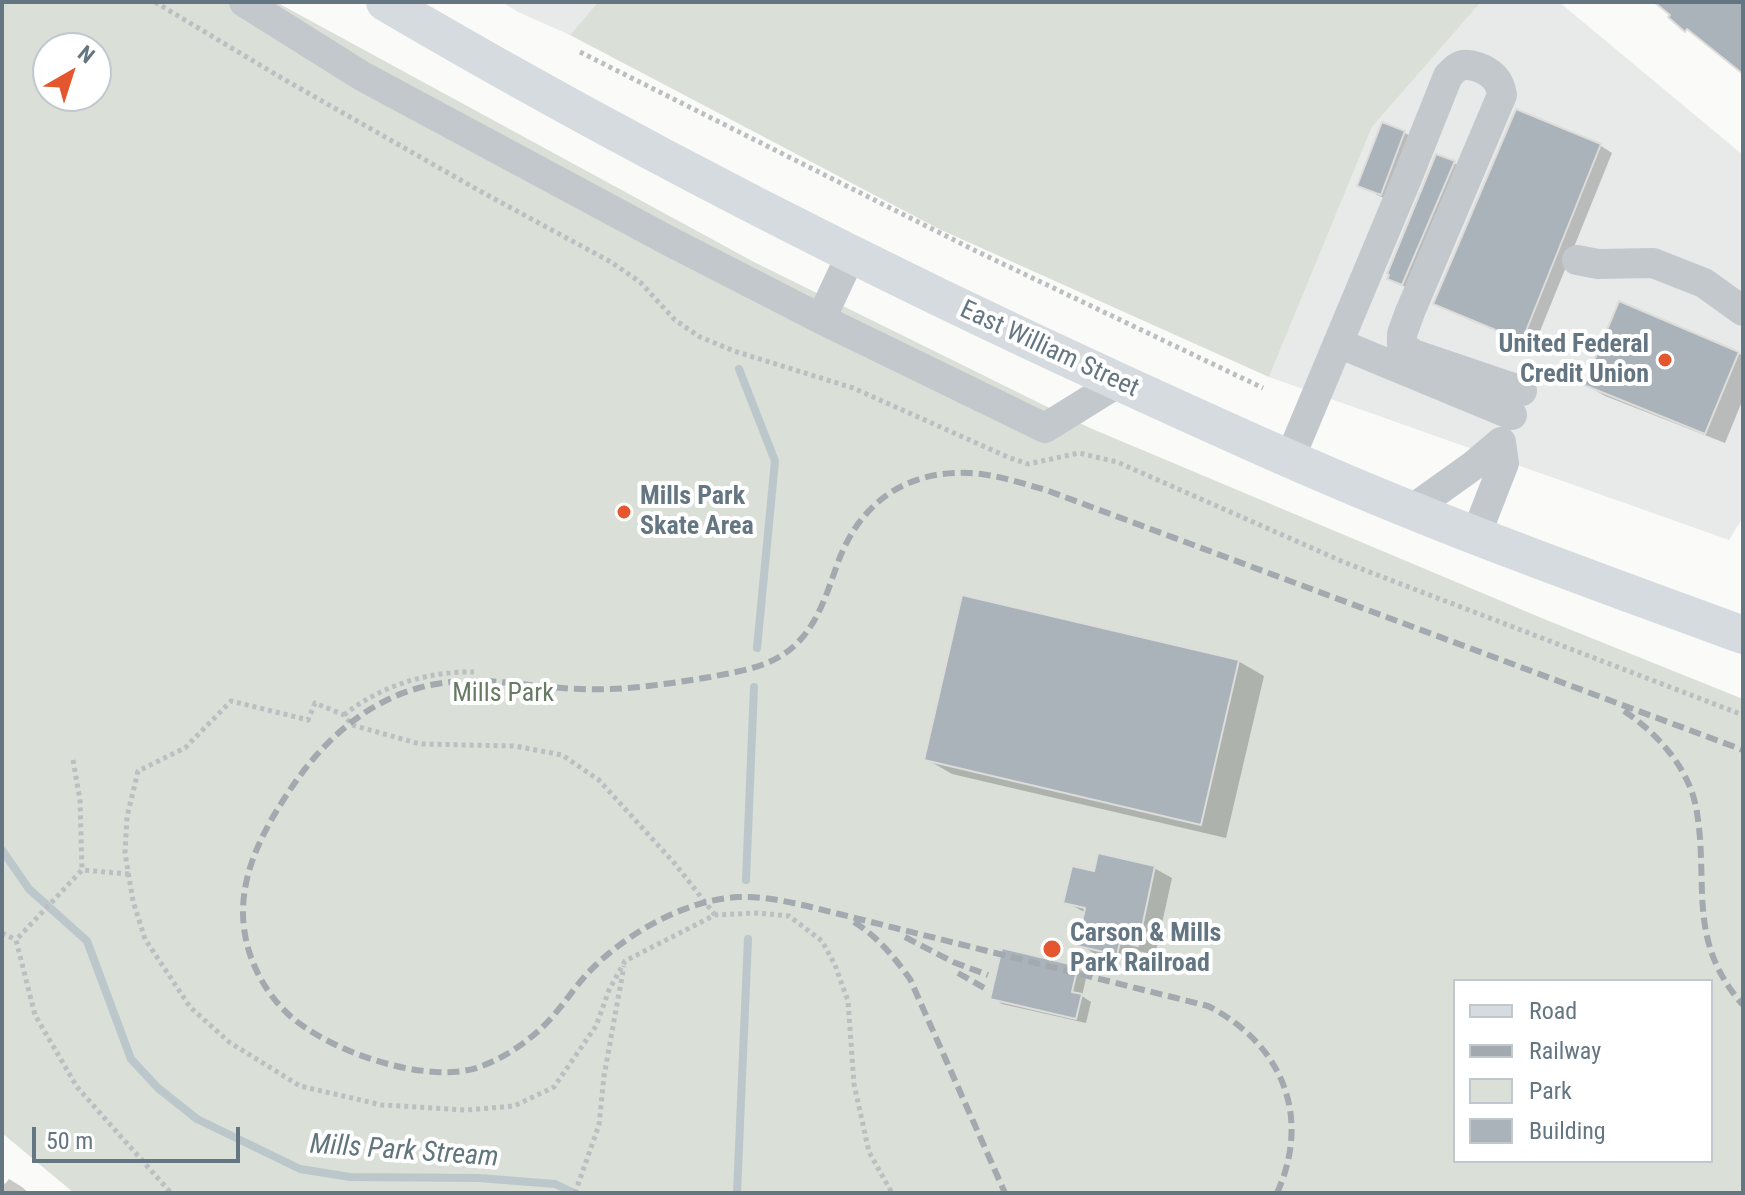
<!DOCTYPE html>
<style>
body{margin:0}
#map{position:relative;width:1745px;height:1195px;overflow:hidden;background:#fafaf8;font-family:"Roboto Condensed",sans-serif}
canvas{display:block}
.frame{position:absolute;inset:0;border:4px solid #657683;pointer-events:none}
.legend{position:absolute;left:1453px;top:979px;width:260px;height:184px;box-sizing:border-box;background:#fff;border:2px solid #c1c8cd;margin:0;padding:10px 14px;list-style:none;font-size:24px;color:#657683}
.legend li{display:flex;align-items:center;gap:16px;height:40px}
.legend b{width:40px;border:2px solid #c1c8cd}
.north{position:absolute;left:32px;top:32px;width:80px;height:80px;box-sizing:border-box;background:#fff;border:2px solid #c1c8cd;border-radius:50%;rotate:39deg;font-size:22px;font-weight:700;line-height:32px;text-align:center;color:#657683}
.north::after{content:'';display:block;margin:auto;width:28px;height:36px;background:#e4572e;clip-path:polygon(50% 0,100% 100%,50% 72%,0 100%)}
.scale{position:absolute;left:32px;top:1127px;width:208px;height:36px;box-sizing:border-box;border:4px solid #657683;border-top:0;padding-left:10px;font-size:24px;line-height:28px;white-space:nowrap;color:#657683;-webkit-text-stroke:6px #fff;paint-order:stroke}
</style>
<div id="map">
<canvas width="1745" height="1195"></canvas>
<div class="frame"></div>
<ul class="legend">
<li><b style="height:10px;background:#d6dbdf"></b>Road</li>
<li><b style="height:10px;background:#a2aab0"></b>Railway</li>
<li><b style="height:22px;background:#dadfd7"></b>Park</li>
<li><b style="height:22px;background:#aab3b9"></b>Building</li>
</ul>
<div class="north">N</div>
<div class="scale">50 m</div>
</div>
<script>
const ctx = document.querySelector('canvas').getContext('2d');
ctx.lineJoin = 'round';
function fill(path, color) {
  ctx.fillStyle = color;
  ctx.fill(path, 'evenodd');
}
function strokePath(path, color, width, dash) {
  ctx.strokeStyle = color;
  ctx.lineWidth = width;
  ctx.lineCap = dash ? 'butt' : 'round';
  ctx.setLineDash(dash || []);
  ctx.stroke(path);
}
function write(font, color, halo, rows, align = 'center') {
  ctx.font = font + ' "Roboto Condensed",sans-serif';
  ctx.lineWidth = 8;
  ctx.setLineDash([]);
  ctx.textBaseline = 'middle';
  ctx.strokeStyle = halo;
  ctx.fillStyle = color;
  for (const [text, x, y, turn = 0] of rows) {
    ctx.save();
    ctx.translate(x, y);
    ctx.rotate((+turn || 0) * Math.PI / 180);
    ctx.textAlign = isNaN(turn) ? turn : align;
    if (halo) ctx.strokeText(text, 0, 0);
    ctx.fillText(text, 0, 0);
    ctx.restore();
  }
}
const built = new Path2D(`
 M502,2H598L570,35L518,12Z
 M1481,2H1559L1743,155V517L1729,540L1269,377L1372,127Z`);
const green = new Path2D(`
 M2,2H276L754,262L1090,428L1544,619L1743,699V1193H74L2,1133ZM48,48H96V96H48ZM1455,981H1711V1161H1455Z
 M598,2H1481L1372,127L1269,377L939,229L570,35Z`);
const shadow = new Path2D(`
 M1517,112L1601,146L1612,153L1534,346L1495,329Z
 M1384,125L1405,133L1424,144L1400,204L1379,196L1360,185Z
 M1454,163L1473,174L1409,289L1389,278Z
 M1738,353L1743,356V399L1725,443L1605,396L1586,385Z
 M1238,661L1264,676L1226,838L952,774L926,759Z
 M1154,868L1172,878L1155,955L1138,951L1135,963L1097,955L1080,945L1086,913L1066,902L1096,873Z
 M1077,968L1087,974L1082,996L1091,1002L1086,1023L1002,1004L993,998Z
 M9,1179L22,1187L29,1193H2V1181L5,1184Z`);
const stream = new Path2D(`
 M739,369L775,461L757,648
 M2,850L29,889L87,941L131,1059L158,1088L197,1119L300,1169L350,1177L479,1178L555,1184L574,1193
 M746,880L754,687
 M737,1193L748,939`);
const building = new Path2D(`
 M1654,2H1743V74L1687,29L1685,32L1668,17L1670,15Z
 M1516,109L1601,144L1522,341L1433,304Z
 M1382,122L1405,131L1381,195L1357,186Z
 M1436,154L1455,161L1402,285L1387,279L1389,275L1387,274Z
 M1619,301L1739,352L1705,434L1584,385Z
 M962,595L1239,660L1201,825L924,760Z
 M1098,853L1155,866L1138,946L1120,942L1117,955L1077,946L1085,908L1063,903L1072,866L1094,871Z
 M1002,948L1078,966L1072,992L1082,994L1076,1019L990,999Z`);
const path = new Path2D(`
 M155,2L280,77L478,190L611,262L640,282L675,320L700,337L734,351L853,388L1010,458L1028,464L1079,453L1117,462L1346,563L1743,715
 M580,52L976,251L1263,388
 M344,715C380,686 428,671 474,672
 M73,760L80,800L82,870
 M129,874L82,870L16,940L35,1015L77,1087L171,1193
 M715,915L676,865L599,780L562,755L515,746L420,744L352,725L344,715L315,703L308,720L231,701L185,748L138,771L127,817L125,853L133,901L145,939L190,1007L229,1042L300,1086L382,1105L466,1110L514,1106L554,1087L596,1026L609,990L625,961L715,915L758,913L789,916L822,941L835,965L848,1001L854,1084L869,1152L892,1193
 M2,933L16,940
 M575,1193L599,1125L604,1076L624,966`);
const minor = new Path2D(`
 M244,2L362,76L669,241L821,319L851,255
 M1577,260L1598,264L1653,263L1704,283L1743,311
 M821,319L1045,428L1119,382
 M1338,343L1512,415
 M1290,458L1408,176L1448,76C1449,75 1457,67 1458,67C1468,61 1486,69 1494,77C1499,82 1501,88 1502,95L1410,312L1402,334V345L1413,354L1522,391
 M1411,510L1474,465L1501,442
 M1476,535L1504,463L1501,442`);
const major = new Path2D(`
 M385,2C625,143 874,270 1128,386C1222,429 1316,472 1411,510C1521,555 1632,594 1743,635`);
const rail = new Path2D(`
 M1624,711C1657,733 1688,767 1696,807C1710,883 1685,939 1743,1005
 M854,922C878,937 894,957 910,979L1005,1193
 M905,937L953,962L988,975
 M958,973L986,989
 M1277,1193C1312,1116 1282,1044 1208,1006L807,906C784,901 761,896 738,897C683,900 622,936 586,975C576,986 568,998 558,1010C539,1034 511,1055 482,1066C430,1087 326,1051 287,1013C260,987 243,950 243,912C243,865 268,822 294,784C335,725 392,682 467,681C504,680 542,688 580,689C623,691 667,684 710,677C730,673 751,670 769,662C811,644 823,605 837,565C858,505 904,470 969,473C995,474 1021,483 1046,490L1743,750`);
const markers = [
 [1665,360,8,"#e4572e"],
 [624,512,8,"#e4572e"],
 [1052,949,10,"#e4572e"]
];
const poiNames = [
 ["United Federal",1649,345,"right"],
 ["Credit Union",1649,375,"right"],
 ["Mills Park",640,497],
 ["Skate Area",640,527],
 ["Carson & Mills",1070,934],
 ["Park Railroad",1070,964]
];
const streetNames = [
 ["East William Street",1049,350,25]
];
const parkNames = [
 ["Mills Park",503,694]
];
const waterNames = [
 ["Mills Park Stream",404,1152,4]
];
fill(built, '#e8e9e9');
fill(green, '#dadfd7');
fill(shadow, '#0003');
strokePath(stream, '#bbc7cb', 8);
fill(building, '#aab3b9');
strokePath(building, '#dcdcda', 2);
strokePath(path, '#bbbfc2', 5, [4, 4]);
strokePath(minor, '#c3c8cc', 30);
strokePath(major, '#d6dbdf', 38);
strokePath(rail, '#a2aab0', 6, [12, 6]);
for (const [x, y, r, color] of markers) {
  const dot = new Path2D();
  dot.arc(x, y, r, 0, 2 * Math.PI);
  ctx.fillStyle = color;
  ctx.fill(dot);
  strokePath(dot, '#fff', 3);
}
write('bold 26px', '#657683', '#fff', poiNames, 'left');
write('26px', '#657683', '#fff', streetNames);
write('26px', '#687a64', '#fff', parkNames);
write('italic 28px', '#60757c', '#fff', waterNames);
</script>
